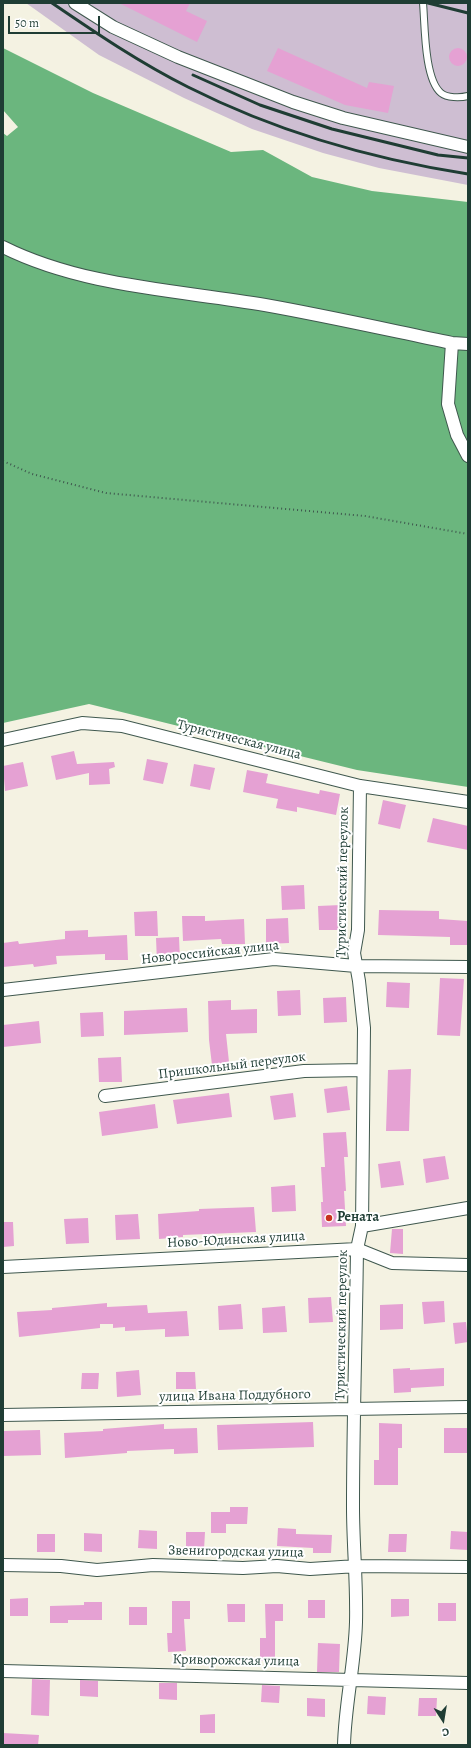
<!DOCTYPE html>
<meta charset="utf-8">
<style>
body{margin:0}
#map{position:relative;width:471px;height:1748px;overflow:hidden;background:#f4f2e2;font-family:Alegreya,serif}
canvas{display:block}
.frame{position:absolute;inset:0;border:4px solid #1f3d34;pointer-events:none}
.north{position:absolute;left:423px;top:1700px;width:40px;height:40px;-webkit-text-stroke:3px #fff;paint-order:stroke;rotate:168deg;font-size:11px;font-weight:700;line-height:16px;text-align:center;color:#1f3d34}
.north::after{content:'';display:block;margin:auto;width:14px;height:18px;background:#1f3d34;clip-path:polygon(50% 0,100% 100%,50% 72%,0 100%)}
.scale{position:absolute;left:8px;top:16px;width:92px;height:18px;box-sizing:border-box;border:2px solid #1f3d34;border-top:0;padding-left:5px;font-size:12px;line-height:14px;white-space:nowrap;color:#1f3d34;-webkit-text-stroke:3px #fff;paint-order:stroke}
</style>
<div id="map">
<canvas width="471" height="1748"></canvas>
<div class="frame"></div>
<div class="north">С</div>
<div class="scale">50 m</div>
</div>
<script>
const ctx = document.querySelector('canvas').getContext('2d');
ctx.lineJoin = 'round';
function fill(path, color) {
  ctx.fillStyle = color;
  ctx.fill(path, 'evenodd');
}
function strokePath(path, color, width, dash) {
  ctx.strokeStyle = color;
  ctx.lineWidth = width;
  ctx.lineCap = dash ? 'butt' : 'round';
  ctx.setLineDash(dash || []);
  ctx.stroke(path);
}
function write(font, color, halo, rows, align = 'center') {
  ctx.font = font + ' Alegreya,serif';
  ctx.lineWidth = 4;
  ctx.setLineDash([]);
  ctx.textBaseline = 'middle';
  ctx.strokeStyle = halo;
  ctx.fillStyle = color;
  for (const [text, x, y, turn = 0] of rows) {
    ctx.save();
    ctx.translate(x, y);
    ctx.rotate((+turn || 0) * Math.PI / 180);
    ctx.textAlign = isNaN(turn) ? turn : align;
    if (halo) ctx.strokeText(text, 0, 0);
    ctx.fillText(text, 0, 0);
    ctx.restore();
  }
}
const industrial = new Path2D(`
 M26,3H468V185L379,168L323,153L252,129L184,98L99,55Z`);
const forest = new Path2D(`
 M3,48L93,93L231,152L263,150L312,177L372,191L468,202V787L357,770L89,704L3,723V133L7,136L18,127L3,110Z`);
const building = new Path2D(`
 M119,3H190L186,11L207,21L197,42Z
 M449 57a9 9 0 1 1 18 0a9 9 0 1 1-18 0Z
 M278,48L367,88L369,82L394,86L388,113L345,105L267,71Z
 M74,751L77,764L114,762L115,767L109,769L110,784L89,785V773L56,780L51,756Z
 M147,759L168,763L163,784L143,780Z
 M23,762L28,786L5,791L3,766Z
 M194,764L215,768L210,790L190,786Z
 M247,770L268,774L266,783L319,794L320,790L340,794L336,815L297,807V812L276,808L278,799L243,792Z
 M383,800L406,805L400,829L378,824Z
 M433,818L468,826V850L427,842Z
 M304,885L305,909L282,910L281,886Z
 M341,905L342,930H319L318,906Z
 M379,910L439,911V919L468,921V945H450V937L378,935Z
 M157,911L158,936H135L134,912Z
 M182,916H205V921L244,919L245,944H222L221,939L183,941Z
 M288,918L289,943L266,944V919Z
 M88,930V937L127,935L128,960H105V954L56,956L57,964L34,967L33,964L3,967V943L18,941L19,944L65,939V931Z
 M179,937L180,961L157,962L156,938Z
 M440,978L464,979L460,1036L437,1035Z
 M387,982L410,983L409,1008L386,1007Z
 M300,990L301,1015L278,1016L277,991Z
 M346,997L347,1022L324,1023L323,998Z
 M231,1000V1010L257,1009V1033L226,1034L229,1062L212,1065L209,1040L208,1001Z
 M187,1008L188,1032L124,1035V1011Z
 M103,1012L104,1036L81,1037L80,1013Z
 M39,1021L41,1043L3,1047V1025Z
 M121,1057L122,1082H99L98,1058Z
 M411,1069L409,1131H386L388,1070Z
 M347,1086L350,1110L327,1113L324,1089Z
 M229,1093L232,1117L177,1124L173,1100Z
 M293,1093L296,1117L274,1120L270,1096Z
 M155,1104L158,1128L102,1136L99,1112Z
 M346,1132L348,1157H344L346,1191H344L346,1226L322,1227L321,1202H323L321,1167H325L323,1133Z
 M445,1156L449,1179L426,1183L423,1159Z
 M400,1161L404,1185L381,1188L378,1164Z
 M295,1185L296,1211L272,1212L271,1187Z
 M254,1207L256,1232L183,1235V1237L159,1239L158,1214L199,1211V1209Z
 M138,1214L140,1239L116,1240L115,1215Z
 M88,1218L89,1243L66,1244L64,1219Z
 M3,1222H13L14,1246L3,1247Z
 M392,1229H403V1254L390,1253Z
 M331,1297L333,1322L309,1323L308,1298Z
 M444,1301L445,1322L424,1324L422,1302Z
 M107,1303V1307L147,1305L148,1313L187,1311L189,1336L165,1337V1329L125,1331V1327L113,1328V1324H100V1328L19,1337L17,1312L52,1310V1308Z
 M241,1304L243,1329L219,1330L218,1306Z
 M403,1304V1329L380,1330V1305Z
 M285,1306L287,1332L263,1333L262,1308Z
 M466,1322L468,1342L455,1344L453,1323Z
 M410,1368V1370L444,1368V1386L411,1388V1392L394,1393L393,1369Z
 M139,1370L141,1395L117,1397L116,1372Z
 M176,1372H195L196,1389H176Z
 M82,1373H99L98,1389H81Z
 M313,1422L314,1447L218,1450L217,1425Z
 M379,1423L402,1424V1448H398V1485H374V1460H379Z
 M164,1424V1429L197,1428L198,1453L174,1454V1449L127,1451V1453L65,1458L64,1433L103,1431V1429Z
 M444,1428H468V1453H444Z
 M40,1430L41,1455L3,1456V1431Z
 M230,1507H248L247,1524H226V1533H211V1512H230Z
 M278,1528L296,1529V1534L332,1535L331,1553H313V1548L277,1546Z
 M139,1530L157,1531V1549L138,1548Z
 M451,1531L468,1532V1550L450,1549Z
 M186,1532H205L204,1550H186Z
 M84,1533L102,1534V1552L84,1551Z
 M37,1534H55V1552H37Z
 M389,1534H407L406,1552H388Z
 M28,1598V1616H10V1599Z
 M391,1599H409V1616L391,1617Z
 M308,1600H325V1618H308Z
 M172,1601H190V1619H184L186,1651L168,1652L167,1633H172Z
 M84,1602H102V1620H68V1623H50V1606L84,1605Z
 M438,1603H456V1621H438Z
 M227,1604H245V1622H228Z
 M265,1604H283V1621H275V1661H260V1638H266Z
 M129,1607H147V1625H129Z
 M318,1643L340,1644L339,1672H317Z
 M32,1679L50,1680L49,1716L31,1715Z
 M80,1680L98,1681V1697L80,1696Z
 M159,1683H177V1700L159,1699Z
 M262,1685L280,1686L279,1703L261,1702Z
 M368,1696L386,1697L385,1715L367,1714Z
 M307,1698L325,1699V1717L307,1716Z
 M419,1698H437L436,1716H418Z
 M215,1714V1733H200V1715Z
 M3,1733L39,1735L38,1745H3Z`);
const path = new Path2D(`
 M3,461L32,474L106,493L365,516L468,534`);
const lane = new Path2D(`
 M423,3C425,24 424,79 441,93C447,98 460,98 468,96`);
const street = new Path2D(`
 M75,3L113,27L178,57L293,102L343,118L468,147
 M3,247C83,287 178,290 265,305C327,316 389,330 452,343L468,344
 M452,343L448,404L457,435L468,456
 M3,740L82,723L122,726L360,786L468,802
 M3,990L274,959L356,966L468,967
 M105,1096L304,1071L363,1070
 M362,1226L468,1208
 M3,1267L357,1249L392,1263L468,1265
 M3,1415L468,1407
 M3,1565L61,1566L97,1570L153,1565L243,1568L277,1566L310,1569L357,1566L468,1567
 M3,1671L468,1683
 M344,1745C345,1704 355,1663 356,1622C357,1583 353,1545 353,1507C353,1421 356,1335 357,1249L362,1226L364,1028L359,981L354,953L358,930L360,786`);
const rail = new Path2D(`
 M52,3C96,33 140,63 188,87C275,131 372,159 468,174
 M428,3L468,13
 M193,75L260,105L332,129L438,155L468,158`);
const markers = [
 [329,1218,4,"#c8321e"]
];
const streetNames = [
 ["Туристическая улица",239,740,14],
 ["Туристический переулок",343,882,-89],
 ["Новороссийская улица",210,953,-6],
 ["Пришкольный переулок",232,1066,-7],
 ["Ново-Юдинская улица",236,1240,-3],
 ["Туристический переулок",342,1325,-89],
 ["улица Ивана Поддубного",235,1396,-1],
 ["Звенигородская улица",236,1552,1],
 ["Криворожская улица",236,1661,1]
];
const poiNames = [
 ["Рената",337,1218]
];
fill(industrial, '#cebed2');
fill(forest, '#6bb67e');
fill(building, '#e5a1d3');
strokePath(lane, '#3f584e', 8);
strokePath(street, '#3f584e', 14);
strokePath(path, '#3f584e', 2, [1, 3]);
strokePath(lane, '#fff', 6);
strokePath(street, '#fff', 12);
strokePath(rail, '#1f3d34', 3);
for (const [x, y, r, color] of markers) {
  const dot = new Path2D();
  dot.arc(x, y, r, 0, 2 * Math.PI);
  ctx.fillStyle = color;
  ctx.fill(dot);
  strokePath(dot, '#fff', 1.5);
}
write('14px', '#1f3d34', '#fff', streetNames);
write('bold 14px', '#1f3d34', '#fff', poiNames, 'left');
</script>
